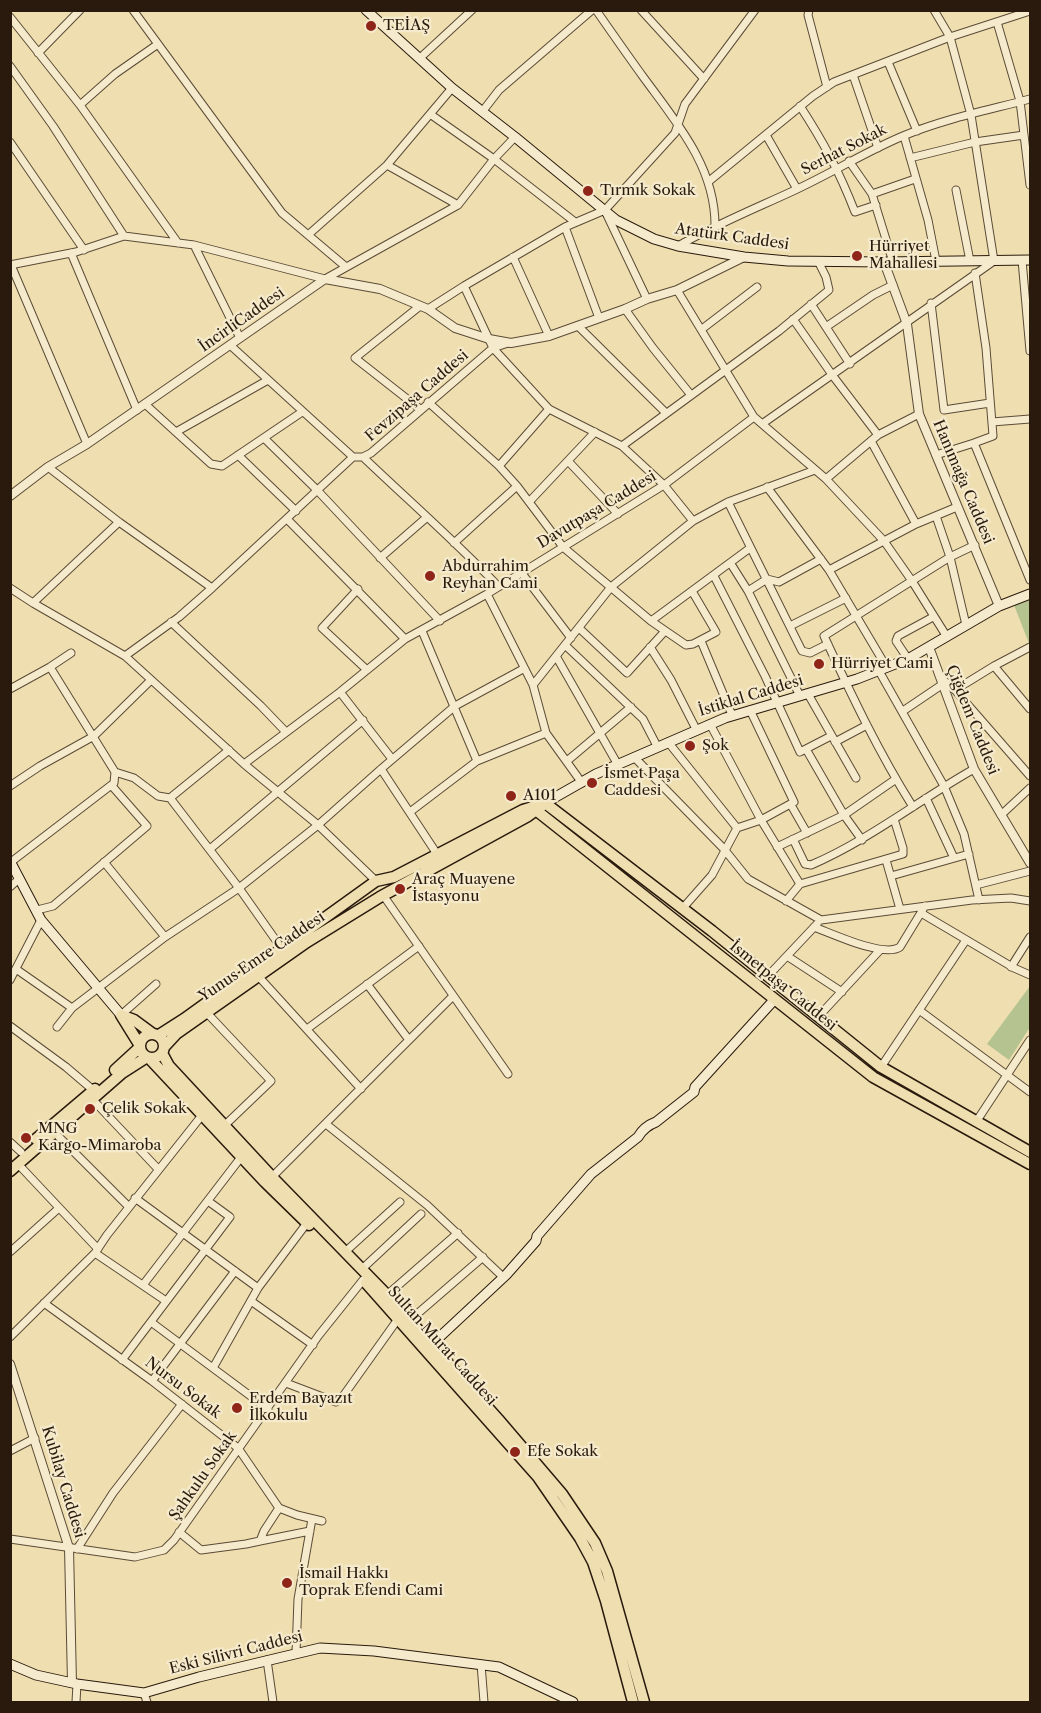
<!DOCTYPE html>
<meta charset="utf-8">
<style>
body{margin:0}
#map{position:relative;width:1041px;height:1713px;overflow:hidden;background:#efdfb0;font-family:"Libre Caslon Text",serif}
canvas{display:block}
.frame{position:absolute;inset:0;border:12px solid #2a1a0d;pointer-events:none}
</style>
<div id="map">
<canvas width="1041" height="1713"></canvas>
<div class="frame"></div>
</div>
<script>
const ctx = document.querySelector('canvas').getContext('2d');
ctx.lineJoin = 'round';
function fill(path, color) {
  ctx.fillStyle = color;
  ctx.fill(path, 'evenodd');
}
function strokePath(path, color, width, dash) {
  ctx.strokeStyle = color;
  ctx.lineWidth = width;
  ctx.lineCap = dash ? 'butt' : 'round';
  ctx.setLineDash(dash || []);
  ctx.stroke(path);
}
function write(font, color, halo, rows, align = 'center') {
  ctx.font = font + ' "Libre Caslon Text",serif';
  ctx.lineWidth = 4.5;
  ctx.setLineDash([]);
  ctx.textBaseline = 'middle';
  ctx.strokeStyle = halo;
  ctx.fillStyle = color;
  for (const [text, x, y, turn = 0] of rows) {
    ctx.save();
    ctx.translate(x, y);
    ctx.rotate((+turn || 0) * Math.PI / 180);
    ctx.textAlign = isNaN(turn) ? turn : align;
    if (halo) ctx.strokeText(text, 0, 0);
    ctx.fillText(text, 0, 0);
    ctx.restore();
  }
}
const green = new Path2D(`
 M1030,598V646L1014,605Z
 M1030,986V1027L1009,1060L987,1044Z`);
const minor = new Path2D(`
 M133,10L282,213L346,267
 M596,10C612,33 628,56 644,78C677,123 715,167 715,225
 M641,10L704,79
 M809,10L808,15L827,87
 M10,17L80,105L178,243
 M997,22L1020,101L1030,185
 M38,53L80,10
 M420,58L472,10
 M888,62L917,131
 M10,66L53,126L124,236
 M853,75L878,148
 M80,105L115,74L158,44
 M800,106C824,143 839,171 855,212L876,205
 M482,112L499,90L592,10
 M430,114L494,159L575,222
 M766,135L797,189
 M904,136L928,220L936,261
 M10,142L84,250
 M910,158L975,142L1024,135
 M849,161L872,194L893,262
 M387,165L458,205
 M708,182L813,96L834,82L950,37L1030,11
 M956,190L970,261
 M872,194L915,179
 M607,215L647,299
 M565,227L599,318
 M308,235L387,165L452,88
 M194,245L240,338
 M678,246C715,225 754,209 793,191C830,174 865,152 903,136C943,119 989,110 1030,99
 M71,253L137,410
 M513,257L549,336
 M1022,260L1030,351
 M10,265L76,252L124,236L194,245L325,279L458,205L494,159L515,137
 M11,265L87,444
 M975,273L986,348L993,436L974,443L1030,580
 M464,286L493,348L549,409L622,446L664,485L693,521
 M677,290L754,417L826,479L884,541L912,581L947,637
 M931,303L944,410L990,403
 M811,304L850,364
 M428,309L464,286L565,227L605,210L675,133L685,104L755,10
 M625,309L653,348L691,395
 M793,319L833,376L878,435
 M578,326L666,413
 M826,327L873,295L893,285
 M702,329L757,287
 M230,345L353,457
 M428,402L499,466L517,486L563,547L651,621L686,645L693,644L716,632L692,591
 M145,404L211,464L222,466L302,412
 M420,409L355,358L420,306
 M992,422L1030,419
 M762,424L994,261L971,115L950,37L934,10
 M176,432L268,380
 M264,438L317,490L440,621
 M871,441L916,524
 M622,446L779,331L829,290L826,277L818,261
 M238,455L296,511
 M936,455L974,443
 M363,457C408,500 455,541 498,586
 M568,461L618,514
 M499,466L549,409
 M48,467L119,522L212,588
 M826,479L878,435L919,414
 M767,487L829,570L887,668
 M529,502L595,432
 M728,502L802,651L810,653L828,644
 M936,516L950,557L966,625
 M287,519L405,639
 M454,543L517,486
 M380,558L426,518
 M731,564L748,591
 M829,570L916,524L957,507
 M521,572L571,638
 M714,576L765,676L800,752L831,736
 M10,588L33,603L125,656L244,764L318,825L376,881
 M358,589L322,628L367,670
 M487,594L533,685L546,733L582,783
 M33,603L119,522
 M651,621L750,548
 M171,622L261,706L285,731
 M790,626L846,598
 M579,628L627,673L665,631
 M422,631L477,761
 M701,641L732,715
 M565,645L643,719L657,746
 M650,647L671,680L696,729
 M125,656L179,617L212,588L353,457H363L371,453L493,348L508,343
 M556,656L618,765
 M908,659L896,641L898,636L933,617
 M994,666L1030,709
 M879,671L944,786L964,834L979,900
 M941,678L955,690L1030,776
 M533,685L611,587L693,521L728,502L815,470
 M10,689L50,667L71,653
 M955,690L994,666L1030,647
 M340,692L392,759
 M808,694L856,778
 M800,696L748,591L767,579L779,582L821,559
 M903,711L943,684
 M710,724L761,820L800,884
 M668,742L737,828
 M835,742L867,725
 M806,749L844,815L862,840
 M634,757L724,849L748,879L821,920
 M567,761L631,707
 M244,764L340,692L405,639L487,594L664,485L754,417
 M381,769L437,854
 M115,772L134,778L158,796L170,798L239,888L282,949
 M10,786L40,766L94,736L151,680
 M170,798L229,750
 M926,798L954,858
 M791,805L807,833
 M913,807C879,753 851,694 824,636L950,557L975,545
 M410,812L477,761L546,733
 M1001,815L1030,788
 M793,839L805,864L811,865C869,840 919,800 974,769
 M777,847L844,815L896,779
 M210,849L363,720
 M886,860L900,909
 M11,862L114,783L115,772L50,667
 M104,862L165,937
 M891,876L969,854
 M976,885L1030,871
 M10,887L19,879
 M383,895L508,1074
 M786,901L800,884L903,854V848L894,819
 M682,909L712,875L737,828L761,820L794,802L750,710
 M37,910L53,906L147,826L112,786
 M921,913L1014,968L1030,975
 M821,920L972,900L1011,898L1030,901
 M814,927C833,934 884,958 900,947L925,906
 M787,956L842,992
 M1011,967L1030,937
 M16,969L72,1008L165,937L239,888L318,825L381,769L455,706L523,669
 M259,977L361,1089
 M767,977L817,924
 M10,980L41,920
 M367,984L409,1040
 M919,1010L1030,1092
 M207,1013L271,1081L224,1126
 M121,1015L156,984
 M818,1017L880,950
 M10,1026L66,1067L93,1090
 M57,1027L72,1008
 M307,1029L419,946
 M881,1067L966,940
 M93,1100L158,1169
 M976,1122L1030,1040
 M326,1124L427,1205L502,1276
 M55,1133L129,1207
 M10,1142L21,1152
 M18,1164L98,1249
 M272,1177L453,996
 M135,1198L258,1288
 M10,1252L59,1208
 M345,1252L400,1202
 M95,1253L166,1301
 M362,1269L421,1214
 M143,1285L242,1156
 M387,1295L458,1233
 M251,1301L313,1345
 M44,1303L152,1381L238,1448L279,1508L297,1515L322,1521
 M409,1321L483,1257
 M151,1322L268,1409
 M10,1337L95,1253L107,1235L203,1114
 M122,1360L230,1217L208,1201
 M213,1368L258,1288L307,1223
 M152,1381L235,1271
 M286,1383L336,1402L341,1399L398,1319
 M10,1451L35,1438
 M179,1532L201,1550L246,1544L260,1541L264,1531L279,1508
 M10,1539L135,1557L164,1550L174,1540L319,1335L363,1280
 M260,1541L310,1531
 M77,1549L113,1493L182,1404
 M296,1653L298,1599L312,1519
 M267,1660L273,1702
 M481,1664L484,1702
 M144,1693L147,1702
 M76,1702L77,1684`);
const tertiary = new Path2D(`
 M884,262L907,324L919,414L999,606
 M10,496L48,467L87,444L325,279L380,289L428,309L455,328L489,339L511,343L549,336L625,309L647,299L677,290L744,257
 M929,647L974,769L1030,863
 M10,1364L69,1548L72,1683`);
const secondary = new Path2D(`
 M366,10L452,88L515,137L616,220L654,239L678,246L744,257L788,261L884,262L1030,260
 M545,803L596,774L725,718L857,679L908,659L999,606L1030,594
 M10,861L41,920L121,1015
 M431,1345L506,1275L536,1241L537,1236L591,1174L638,1137C642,1130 648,1125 656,1122L694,1092L695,1087L774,1000
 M10,1664L36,1675L77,1684L144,1693L199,1677L320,1648L374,1651L499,1667L573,1702`);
const primary = new Path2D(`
 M545,803L712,931L881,1067L1030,1152
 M532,807L873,1077L1030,1164
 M121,1015L134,1020L153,1034
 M121,1015L139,1044
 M140 1046a12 12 0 1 1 24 0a12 12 0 1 1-24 0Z
 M159,1035L184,1019L376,881L394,877L523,810L539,805
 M164,1047L176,1034L307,942L380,897L528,816L542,806
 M162,1053L169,1066L272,1177L387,1295L498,1419L562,1494L595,1543L607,1571L644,1702
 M150,1059L265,1182L309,1225
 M115,1070L139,1048
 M36,1139L95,1089
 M10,1171L122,1073L147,1057
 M366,1283L538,1477L580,1538L593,1562L606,1601L633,1702`);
const markers = [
 [371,26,6,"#8f2418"],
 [588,191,6,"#8f2418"],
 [857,256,6,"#8f2418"],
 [430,576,6,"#8f2418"],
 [819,664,6,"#8f2418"],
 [690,746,6,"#8f2418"],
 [592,783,6,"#8f2418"],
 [511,796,6,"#8f2418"],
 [400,889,6,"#8f2418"],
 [90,1109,6,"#8f2418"],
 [26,1138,6,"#8f2418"],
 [237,1408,6,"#8f2418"],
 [515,1452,6,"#8f2418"],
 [287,1583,6,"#8f2418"]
];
const poiNames = [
 ["TEİAŞ",383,26],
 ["Tırmık Sokak",600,191],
 ["Hürriyet",869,247],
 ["Mahallesi",869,264],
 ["Abdurrahim",442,567],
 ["Reyhan Cami",442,584],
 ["Hürriyet Cami",831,664],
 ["Şok",702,746],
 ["İsmet Paşa",604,774],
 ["Caddesi",604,791],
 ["A101",523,796],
 ["Araç Muayene",412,880],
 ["İstasyonu",412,897],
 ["Çelik Sokak",102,1109],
 ["MNG",38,1129],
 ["Kargo-Mimaroba",38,1146],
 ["Erdem Bayazıt",249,1399],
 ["İlkokulu",249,1416],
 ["Efe Sokak",527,1452],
 ["İsmail Hakkı",299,1574],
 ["Toprak Efendi Cami",299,1591]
];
const streetNames = [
 ["Serhat Sokak",844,150,-27],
 ["Atatürk Caddesi",732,237,8],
 ["İncirliCaddesi",242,320,-35],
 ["Fevzipaşa Caddesi",417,396,-41],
 ["Hanımağa Caddesi",963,482,67],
 ["Davutpaşa Caddesi",597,510,-31],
 ["İstiklal Caddesi",751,696,-17],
 ["Çiğdem Caddesi",972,720,68],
 ["Yunus Emre Caddesi",262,957,-34],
 ["İsmetpaşa Caddesi",783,986,39],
 ["Sultan Murat Caddesi",442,1346,48],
 ["Nursu Sokak",183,1388,37],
 ["Şahkulu Sokak",203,1476,-55],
 ["Kubilay Caddesi",63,1482,73],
 ["Eski Silivri Caddesi",236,1653,-14]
];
fill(green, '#b4c390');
strokePath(minor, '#5b4b36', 9);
strokePath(tertiary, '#5b4b36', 10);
strokePath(secondary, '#2a1a0d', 11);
strokePath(primary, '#2a1a0d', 13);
strokePath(minor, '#f5eacc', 7);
strokePath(tertiary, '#f5eacc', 8);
strokePath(secondary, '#f5eacc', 9);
strokePath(primary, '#efdfb0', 10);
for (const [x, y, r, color] of markers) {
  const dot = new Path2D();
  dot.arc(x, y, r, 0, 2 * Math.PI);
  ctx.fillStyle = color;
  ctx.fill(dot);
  strokePath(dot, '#f5eacc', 2);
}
write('15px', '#2a1a0d', '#f5eacc', poiNames, 'left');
write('15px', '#2a1a0d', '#f5eacc', streetNames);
</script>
